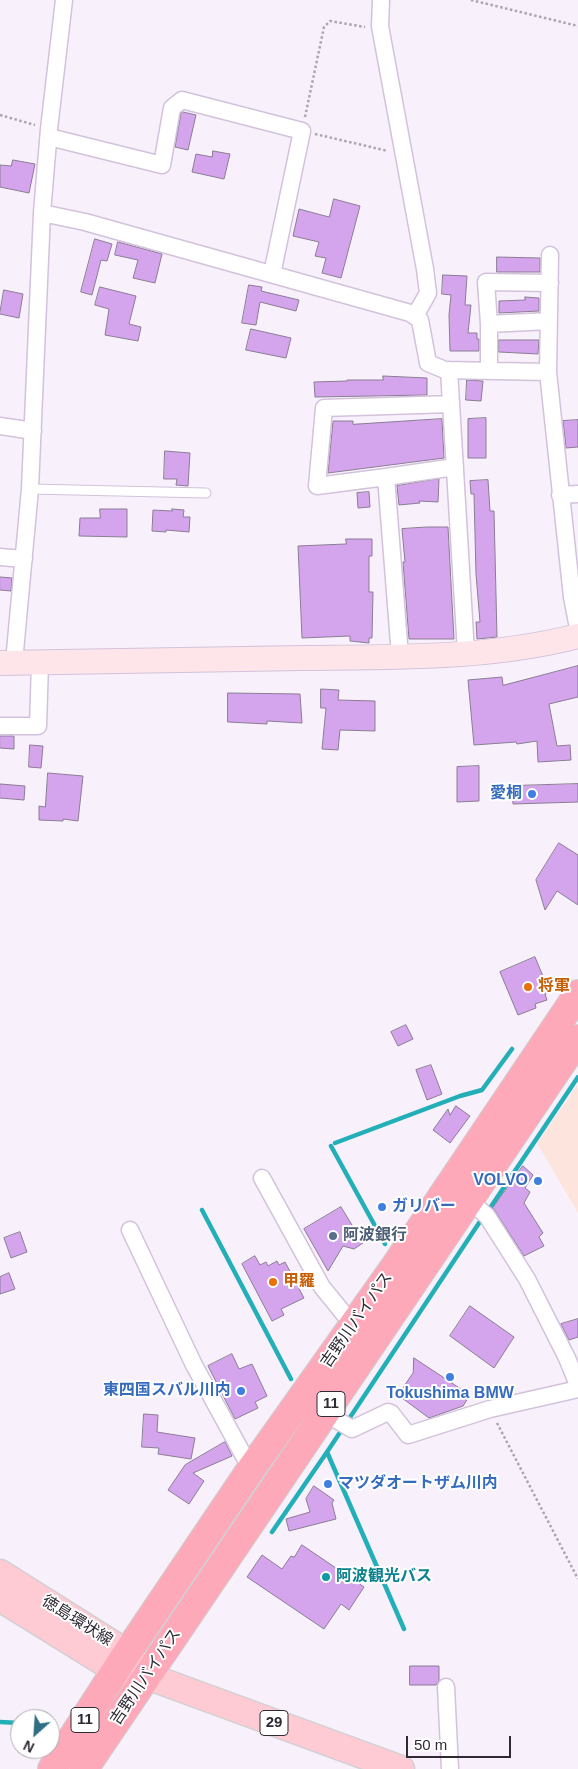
<!DOCTYPE html>
<meta charset="utf-8">
<style>
body{margin:0}
#map{position:relative;width:578px;height:1769px;overflow:hidden;background:#f8f1fc;font-family:Arial,sans-serif}
canvas{display:block}
.north{position:absolute;left:10px;top:1709px;width:50px;height:50px;box-sizing:border-box;background:#fff;border:1px solid #acaaae;border-radius:50%;rotate:206deg;font-size:14px;font-weight:700;line-height:20px;text-align:center;color:#302a34}
.north::after{content:'';display:block;margin:auto;width:18px;height:22px;background:#316f85;clip-path:polygon(50% 0,100% 100%,50% 72%,0 100%)}
.scale{position:absolute;left:406px;top:1736px;width:105px;height:22px;box-sizing:border-box;border:2px solid #302a34;border-top:0;padding-left:6px;font-size:15px;line-height:18px;white-space:nowrap;color:#302a34;-webkit-text-stroke:4px #fff;paint-order:stroke}
</style>
<div id="map">
<canvas width="578" height="1769"></canvas>
<div class="north">N</div>
<div class="scale">50 m</div>
</div>
<script>
const ctx = document.querySelector('canvas').getContext('2d');
ctx.lineJoin = 'round';
function fill(path, color) {
  ctx.fillStyle = color;
  ctx.fill(path, 'evenodd');
}
function strokePath(path, color, width, dash) {
  ctx.strokeStyle = color;
  ctx.lineWidth = width;
  ctx.lineCap = dash ? 'butt' : 'round';
  ctx.setLineDash(dash || []);
  ctx.stroke(path);
}
function write(font, color, halo, rows, align = 'center') {
  ctx.font = font + ' Arial,"Noto Sans JP",sans-serif';
  ctx.lineWidth = 4;
  ctx.setLineDash([]);
  ctx.textBaseline = 'middle';
  ctx.strokeStyle = halo;
  ctx.fillStyle = color;
  for (const [text, x, y, turn = 0] of rows) {
    ctx.save();
    ctx.translate(x, y);
    ctx.rotate((+turn || 0) * Math.PI / 180);
    ctx.textAlign = isNaN(turn) ? turn : align;
    if (halo) ctx.strokeText(text, 0, 0);
    ctx.fillText(text, 0, 0);
    ctx.restore();
  }
}
const commercial = new Path2D(`
 M578,1084V1213L537,1143Z`);
const stream = new Path2D(`
 M335,1143L460,1096L482,1090L512,1049
 M331,1146L385,1244
 M202,1210L291,1379
 M488,1211L578,1077
 M327,1452L404,1629
 M272,1532L327,1452L483,1217
 M0,1722L20,1723`);
const building = new Path2D(`
 M183,112L196,115L188,150L175,147L181,113Z
 M213,151L230,154L224,179L192,172L196,154L212,157Z
 M13,160L35,164L29,193L0,187V165L11,166Z
 M334,199L360,206L341,278L322,273L326,258L315,256L319,242L293,236L299,209L329,217Z
 M95,239L112,244L107,261L101,260L92,295L81,292Z
 M118,242L162,254L155,283L133,278L138,260L115,255Z
 M497,257L540,258V272H497Z
 M443,275L467,276L465,305H471L468,333H477V339H479V351H450L449,315L451,295L442,294Z
 M249,285L262,287L261,291L299,300L296,311L260,302L256,325L242,323Z
 M100,287L136,296L129,324L141,327L138,341L105,335L109,309L95,305Z
 M4,290L23,294L19,318L0,314Z
 M525,297L539,298V311L499,313V301L525,300Z
 M251,329L291,338L286,358L246,350Z
 M499,340H539L538,354L499,352Z
 M383,376L427,378V395L315,397L314,382L347,381V380H383Z
 M467,380L483,381L481,401L466,400Z
 M486,418V458H468V419Z
 M442,419L444,458L328,473L333,421H353V424Z
 M578,420V447L566,448L563,421Z
 M165,451L190,453L188,486L176,485L177,479H164Z
 M439,479L438,502L419,501L420,503L399,505L397,486Z
 M488,480L490,511H494L497,637L477,639L476,622H480L476,574L474,494H471L470,481Z
 M369,492L370,507L358,508L357,493Z
 M100,509H127V537L79,536L80,518H100Z
 M172,509L184,510L183,517H190L189,532L166,530V532L152,531L153,510L172,511Z
 M427,527H448L454,639H409L403,562H405L402,529Z
 M346,539H372V556H369V592H373L372,638H369V643L350,641V636L302,638L298,546L346,544Z
 M0,577L12,578L11,591L0,590Z
 M578,666V697L549,704L557,746L570,745L571,760L538,762L537,741L517,744L516,742L474,745L468,680L502,677L503,685Z
 M321,689L339,690L338,700L375,701V731L340,730L338,750L322,749L326,708H321Z
 M228,693L300,694L302,723L267,721V724L228,722Z
 M0,736H14V749L0,748Z
 M30,745L43,746L41,768L29,767Z
 M479,766V801L457,802V767Z
 M48,773L83,776L78,821L63,819V821L39,820V806L45,807Z
 M0,784L25,786L24,800L0,798Z
 M578,784V802L513,804L512,786Z
 M559,843L578,855V905L557,891L545,910L536,880Z
 M535,957L550,993L545,994L547,1000L535,1004L536,1008L518,1015L500,972Z
 M406,1025L413,1039L398,1046L391,1032Z
 M431,1065L442,1094L427,1100L416,1070Z
 M456,1106L470,1116L450,1143L433,1130L448,1109L450,1115Z
 M523,1166L533,1175L525,1188L530,1192L524,1203L543,1233L539,1237L544,1246L524,1256L493,1208Z
 M341,1207L363,1243L354,1249L343,1246L328,1271L304,1229Z
 M20,1232L27,1252L11,1258L4,1238Z
 M255,1256L260,1265L266,1262L268,1266L277,1261L279,1265L285,1262L304,1298L281,1309L284,1315L272,1321L242,1264Z
 M9,1273L15,1289L0,1294V1277Z
 M470,1306L514,1337L494,1368L450,1336Z
 M578,1319V1337L569,1340L561,1324Z
 M232,1354L239,1369L252,1364L267,1396L255,1402L258,1408L235,1419L208,1366Z
 M414,1358L470,1395L463,1406L429,1418L398,1395L413,1373Z
 M144,1414L158,1415L157,1432L195,1438L191,1459L158,1454L159,1448L142,1447Z
 M225,1442L232,1456L193,1473L204,1481L189,1504L168,1490L185,1465Z
 M314,1486L334,1500L332,1503L336,1519L289,1531L286,1519L310,1512L306,1499Z
 M302,1545L364,1587L349,1610L341,1604L324,1629L247,1577L262,1555L282,1569L291,1556L294,1557Z
 M410,1666H439V1681L436,1685H410Z`);
const path = new Path2D(`
 M471,0L578,26
 M0,115L35,125
 M305,117L324,27L330,21L365,27
 M315,134L388,151
 M497,1423L578,1579`);
const lane = new Path2D(`
 M30,489L206,493`);
const street = new Path2D(`
 M381,0L380,26L425,269L428,293L415,316
 M49,137L162,165L172,108L182,100L302,131L272,274
 M42,213L85,222L410,313L420,320L428,363L445,370L548,372L572,597L578,628
 M549,321L489,324L486,282L550,283
 M489,324V371
 M449,370L466,653
 M548,372L550,255
 M0,426L33,431
 M386,477L317,486L324,408L451,404
 M560,495L578,494
 M0,557L24,559
 M400,656L386,477L455,467
 M14,662L30,489L42,213L49,129L64,0
 M0,726H38L40,663
 M262,1178L322,1287L353,1325
 M469,1200L487,1216L527,1279L567,1358L578,1385
 M130,1230L194,1365L251,1469
 M325,1413L352,1429L388,1412L391,1413L408,1435L490,1409L578,1389
 M446,1687L450,1769`);
const secondary = new Path2D(`
 M0,663C101,661 202,659 303,658C395,657 488,659 578,636`);
const primary = new Path2D(`
 M0,1573L127,1653L141,1670
 M0,1598L116,1670L147,1676L401,1769`);
const highway = new Path2D(`
 M52,1769L127,1653L251,1469L393,1269L578,994
 M84,1769L578,1039`);
const markers = [
 [532,794,5,"#3f7fe0"],
 [528,987,5,"#e8710a"],
 [538,1181,5,"#3f7fe0"],
 [382,1207,5,"#3f7fe0"],
 [333,1236,5,"#5c6f8a"],
 [273,1282,5,"#e8710a"],
 [450,1377,5,"#3f7fe0"],
 [241,1391,5,"#3f7fe0"],
 [328,1484,5,"#3f7fe0"],
 [326,1577,5,"#0f9aa8"]
];
const shields = [
 [331,1404,28],
 [85,1720,28],
 [274,1723,28]
];
const shieldNames = [
 ["11",331,1404],
 ["11",85,1720],
 ["29",274,1723]
];
const shopNames = [
 ["愛桐",522,794],
 ["VOLVO",528,1181],
 ["ガリバー",392,1207,"left"],
 ["東四国スバル川内",231,1391],
 ["Tokushima BMW",450,1394,"center"],
 ["マツダオートザム川内",338,1484,"left"]
];
const foodNames = [
 ["将軍",538,987],
 ["甲羅",283,1282]
];
const serviceNames = [
 ["阿波銀行",343,1236]
];
const streetNames = [
 ["吉野川バイパス",357,1320,-55],
 ["徳島環状線",77,1621,32],
 ["吉野川バイパス",146,1677,-56]
];
const cultureNames = [
 ["阿波観光バス",336,1577]
];
fill(commercial, '#fde4dc');
strokePath(stream, '#23afb8', 4.5);
fill(building, '#d4a5ed');
strokePath(building, '#8b7c93', 1);
strokePath(lane, '#d2c2db', 11);
strokePath(street, '#d2c2db', 19);
strokePath(secondary, '#d2c2db', 26);
strokePath(primary, '#d1d0d2', 29);
strokePath(highway, '#d1d0d2', 30);
strokePath(path, '#aba5af', 2.5, [2.5, 2.5]);
strokePath(lane, '#fff', 9);
strokePath(street, '#fff', 16);
strokePath(secondary, '#fee5ea', 24);
strokePath(primary, '#fecbd5', 26);
strokePath(highway, '#fda9b9', 28);
for (const [x, y, r, color] of markers) {
  const dot = new Path2D();
  dot.arc(x, y, r, 0, 2 * Math.PI);
  ctx.fillStyle = color;
  ctx.fill(dot);
  strokePath(dot, '#fff', 2);
}
for (const [x, y, w] of shields) {
  const box = new Path2D();
  box.roundRect(x - w / 2, y - 12.5, w, 25, 4);
  ctx.fillStyle = '#fff';
  ctx.fill(box);
  strokePath(box, '#302a34', 1);
}
write('bold 15px', '#302a34', null, shieldNames);
write('bold 16px', '#366cbe', '#fff', shopNames, 'right');
write('bold 16px', '#c56008', '#fff', foodNames, 'left');
write('bold 16px', '#4e5e75', '#fff', serviceNames, 'left');
write('16px', '#302a34', '#fff', streetNames);
write('bold 16px', '#0d838f', '#fff', cultureNames, 'left');
</script>
